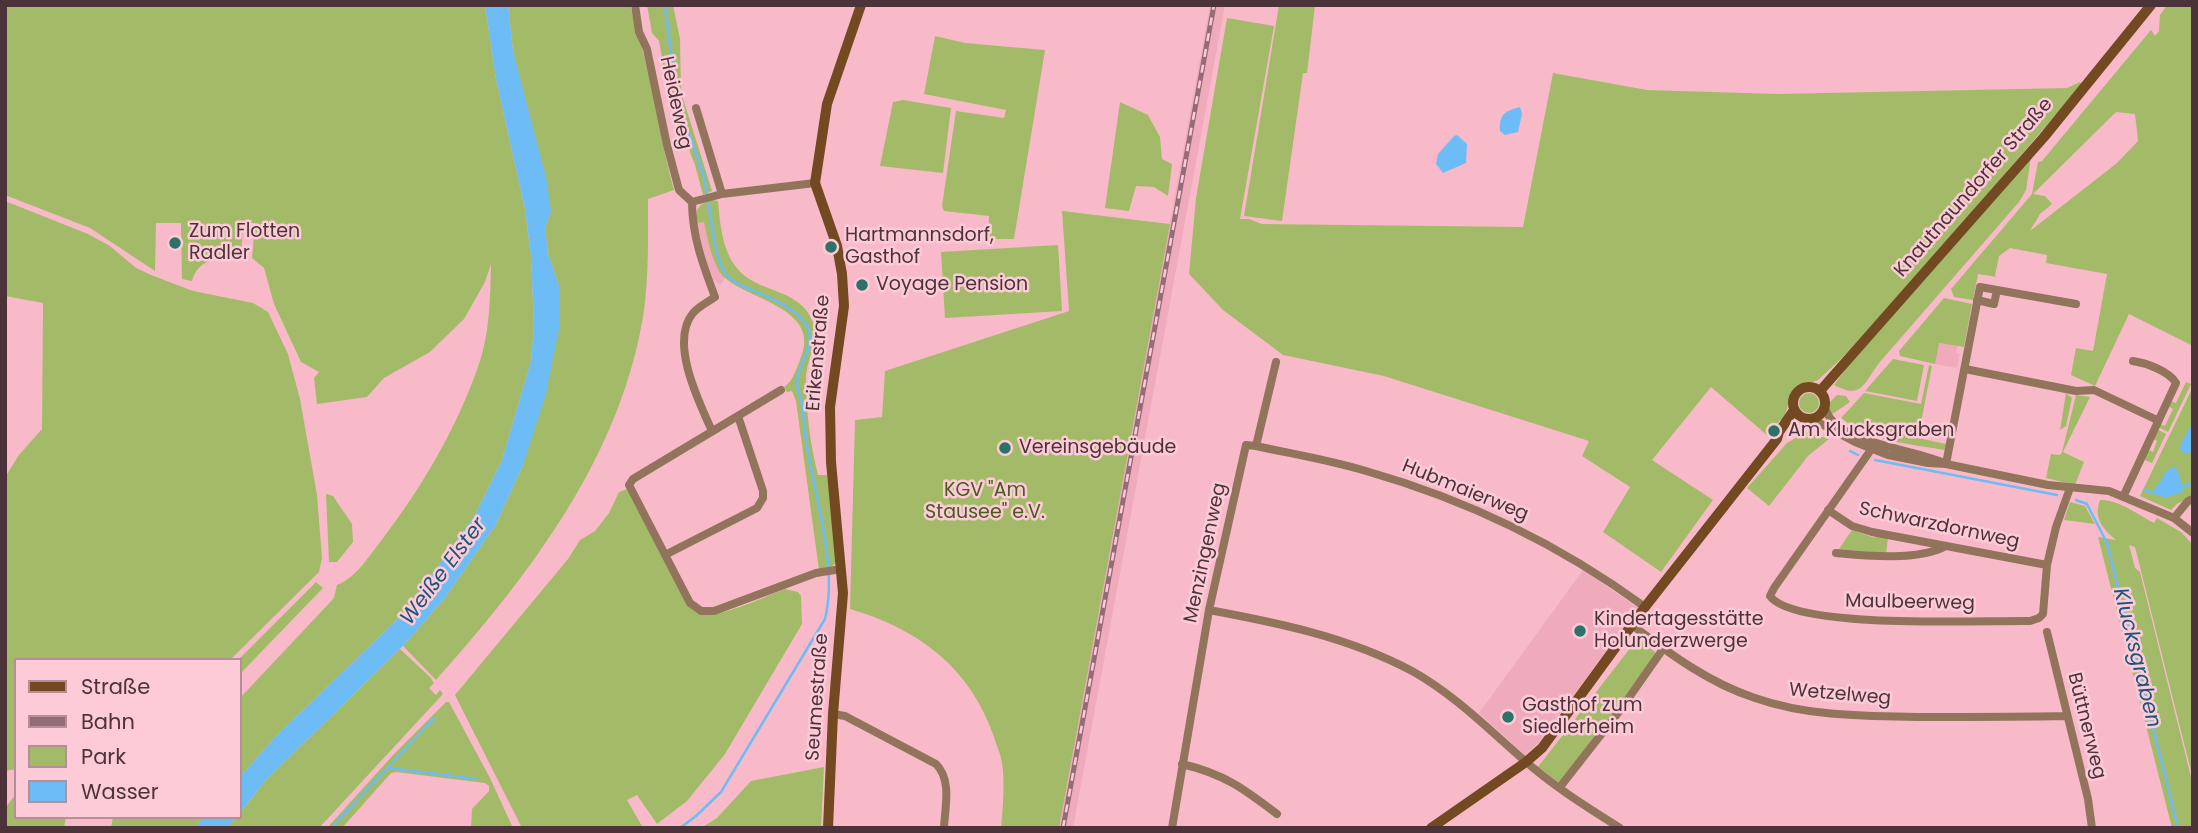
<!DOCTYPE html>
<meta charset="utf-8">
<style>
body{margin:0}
#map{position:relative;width:2198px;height:833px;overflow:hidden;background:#f8bac9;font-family:Poppins,sans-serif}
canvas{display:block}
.frame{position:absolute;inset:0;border:7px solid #4c333a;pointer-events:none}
.legend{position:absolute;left:14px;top:658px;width:228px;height:161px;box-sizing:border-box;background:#fdcbd7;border:2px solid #b68e98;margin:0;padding:9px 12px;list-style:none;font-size:21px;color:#4c333a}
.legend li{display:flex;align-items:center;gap:14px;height:35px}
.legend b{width:35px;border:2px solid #b68e98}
</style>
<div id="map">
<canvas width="2198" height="833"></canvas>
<div class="frame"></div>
<ul class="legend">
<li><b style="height:9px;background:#724921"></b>Straße</li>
<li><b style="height:9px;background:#946b76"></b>Bahn</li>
<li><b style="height:19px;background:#a3bb68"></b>Park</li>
<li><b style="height:19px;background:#6dbcf6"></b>Wasser</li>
</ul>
</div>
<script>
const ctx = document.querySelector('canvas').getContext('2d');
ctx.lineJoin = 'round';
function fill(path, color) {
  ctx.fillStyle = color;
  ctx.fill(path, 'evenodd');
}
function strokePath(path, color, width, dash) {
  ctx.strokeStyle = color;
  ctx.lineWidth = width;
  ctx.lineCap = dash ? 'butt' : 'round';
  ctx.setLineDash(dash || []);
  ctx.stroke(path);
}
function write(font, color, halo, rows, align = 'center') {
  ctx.font = font + ' Poppins,sans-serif';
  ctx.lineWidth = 5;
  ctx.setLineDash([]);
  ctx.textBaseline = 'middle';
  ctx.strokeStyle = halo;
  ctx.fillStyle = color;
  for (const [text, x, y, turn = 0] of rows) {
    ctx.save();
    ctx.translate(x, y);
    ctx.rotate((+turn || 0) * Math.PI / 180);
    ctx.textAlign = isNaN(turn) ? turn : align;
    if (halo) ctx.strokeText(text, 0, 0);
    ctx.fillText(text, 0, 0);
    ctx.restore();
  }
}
const built = new Path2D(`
 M1210,5H1225L1073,828H1059Z
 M704,222L710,247L725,278L720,285L714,280L702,250L696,223Z
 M1938,343L1958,346L1956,352L1960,354L1957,368L1935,364Z
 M1583,570L1638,608L1538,743L1525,755L1479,713Z`);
const green = new Path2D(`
 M5,5H485L496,79L525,209L531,256L534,327L531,361L502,460L475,515L403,614L277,735L240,777V698L334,598L337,585C357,577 368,557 381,541C422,487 457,428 479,364C490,332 490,298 491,264L485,282L464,319L430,352L384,378L367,397L317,404L314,378L319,372L301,362L274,304L264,268L252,258L255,223H243L241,257C220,256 198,259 192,281L182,279L181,223H156L155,271L90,228L5,195Z
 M508,5H630C635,25 641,43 646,63C657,105 662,148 674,190L648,199C648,235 649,273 644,310C623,453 530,575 436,680L403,646L444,599L495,526L523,465L559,286L548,254L545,228L551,212L513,51Z
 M647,5H673L680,39L681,92L712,191L703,195L695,165L675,113L665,75L659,41L652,33Z
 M1279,5H1315L1307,73H1303L1282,221L1244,216Z
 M2167,5H2193V346L2129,314L2095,386L2071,375L2076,348L2093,351L2107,274L2046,263L2047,255L2010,248L1999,256L1995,276L1997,277L1978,274L1973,300L1954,297L1951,289L2032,194L2038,162L2042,161L2151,30L2155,36L2159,31L2160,15ZM2116,112L2135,114L2138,141L2117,163L2030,231L2040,214L2052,204L2045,196L2033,194Z
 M1227,18L1274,26L1240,219H1249L1262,224L1523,227L1553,73L1647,90L1777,94L2067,88L2080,82L2082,84L1925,267L1843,357L1818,380L1793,390L1783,421L1780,420L1768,436L1711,387L1652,460L1713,500L1661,572L1603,532L1630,487L1582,456L1589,441L1384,376L1283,355L1223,310L1189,274L1196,198Z
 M935,36L965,43L1045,50L1014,239H988L989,216L944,211L942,206L956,111L1004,118L1006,110L924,94Z
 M903,100L951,108L943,173L880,166L893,102Z
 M1120,102L1148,115L1160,137L1162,159L1172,164L1168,196L1154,187L1136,186L1129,211L1105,208Z
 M2031,157L2026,190L2019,202L1879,363C1864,383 1862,400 1834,385L1848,366Z
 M713,200L718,201C720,223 722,249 736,267C756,294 800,287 813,322C820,341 806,360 806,379C806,412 810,444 818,475H827L837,561L831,568L819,570L796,401L792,391L787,392L784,387C793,381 796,370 800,360C823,309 750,300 725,278C713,268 707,237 704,222L696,223C695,209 699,203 713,200Z
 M5,201L88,234L110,246L136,268L151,275L193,291L253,303L268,312L288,354L300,399L317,495L322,558L319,572L230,660H16V769L5,771V477L19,455L42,429L43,303L5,296Z
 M1062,211L1170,224L1059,828H1001C1003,806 1005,784 1002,763C1001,754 996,745 994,737C970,667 918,629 850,609L855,420L882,417L885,371L1069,311Z
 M1058,245L1062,311L945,318L941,252Z
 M1944,298L1972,304L1964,347L1939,343L1935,364L1900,356L1899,351Z
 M1893,359L1924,365L1917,401L1865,391Z
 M1929,365L1932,366L1918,438L1946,444L1945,450C1909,444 1870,441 1841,418L1864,393L1921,404Z
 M2186,382L2191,384L2168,432L2158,427L2159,424L2165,426L2173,409L2168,406L2170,401L2176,403Z
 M2193,387V498L2178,503L2171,510L2140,496Z
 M2066,393L2072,398L2066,426L2060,430Z
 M1799 403a10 10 0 1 1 20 0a10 10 0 1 1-20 0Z
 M1837,395L1846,396L1850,402L1831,415L1827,405Z
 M2076,395L2090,397L2063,452L2084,462L2075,485L2046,478L2051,454L2060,455L2062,452Z
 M2157,429L2166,434L2152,463L2142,459L2147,449L2153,452L2157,441L2152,438Z
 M1806,432L1829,439L1808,456L1769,506L1747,488L1787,443Z
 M627,489L688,605C692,609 695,613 702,614C723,617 764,597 785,589L798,592L801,596L802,624L725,754L687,801L657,824L637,795L627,800L643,828H522L455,695L568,559L580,540L595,531L609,513L619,492Z
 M326,494L333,496L352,524L353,542L337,562H329Z
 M2100,500C2118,499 2138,515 2154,523L2157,518L2181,532L2193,545V779L2135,547L2129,545L2135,568L2140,572L2193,785V828H2172L2098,537L2116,540C2103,529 2093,518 2100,500Z
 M2070,502L2085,506L2095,524L2064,520Z
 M1852,530L1875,538L1876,535L1888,538L1886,554L1837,552Z
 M316,582L323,588L240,674V660H238Z
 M1638,638L1655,652L1654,658L1562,780L1558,782L1538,767Z
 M400,649L430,677L434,683L429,688L436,695L440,690L443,694L319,828H227L236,817H240V813L265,781Z
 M446,702H449L490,778L513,828H471L472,809L489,791V786L485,783L396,772L391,773L342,828H327L394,754Z
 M824,767L821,828H701L717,818L751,781Z
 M16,794V817H66L64,828H5V808Z
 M113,817H204L195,828H111Z`);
const water = new Path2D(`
 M485,5H508L513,51L547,181L551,212L545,228L548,254L559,286V329L552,363L546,394L523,465L495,526L444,599L403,646L265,781L240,813V777L277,735L403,614L475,515L502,460L531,361L534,327L531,256L525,209L496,79Z
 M1520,107L1522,114L1518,132L1505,135L1500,131C1499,114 1505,111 1520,107Z
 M1457,135L1467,144L1466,163L1443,173L1436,164L1438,154L1454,136Z
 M2193,422V449L2189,453H2183L2180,449L2181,443Z
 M2172,467L2177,469L2184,491L2165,498L2160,495L2157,497L2154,489L2162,480L2164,473Z
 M204,817H236L227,828H195Z`);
const stream = new Path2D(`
 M665,5L676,95L704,177L707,196
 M1850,451L1858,455
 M1875,460L2057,495
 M2183,487L2193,483
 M2144,490L2157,494
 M2076,500L2087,504L2107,543L2178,828
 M389,768L476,779
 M331,828L434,718
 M680,828L696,816L721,792L825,619C838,567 815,498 807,446C805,432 804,418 802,404C801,397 797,390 797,384C796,362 820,346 805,323C785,295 738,292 725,273C714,256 712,221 708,201`);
const street = new Path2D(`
 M635,5L639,32L647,49L667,145L679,190L692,202C692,236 703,265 715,297C708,302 699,306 693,313C669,342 699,402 712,431
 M696,108L722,194
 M692,202L722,194L815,183
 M1977,300L1994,304L1997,290
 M1965,369L2076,391L2094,390L2157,420
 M781,390L633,479L629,485L690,603L701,611H714L816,573L841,569
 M1825,406C1830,443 1916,449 1944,463
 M1812,419L1855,442L1888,455L1928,463L1946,464L2048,485L2109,491L2174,518L2193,533
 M1875,444L1774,588L1770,596C1794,630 1984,620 2030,621L2039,618L2043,614L2047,565L2056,527L2070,488
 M1256,446C1293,454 1330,460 1366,471C1468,500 1559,544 1645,607
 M1946,464L1980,287L2076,304
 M2124,495L2176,383C2169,371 2146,363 2133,361
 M1828,510L1852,526L1872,532L2047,565
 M2174,518L2188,501L2193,499
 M1836,553C1867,556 1919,561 1946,546
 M665,555L757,508L763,498V491L738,416
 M1209,610C1279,623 1348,637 1412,671C1455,695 1488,729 1524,760C1553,786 1587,807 1620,828
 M1632,625C1670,654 1709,683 1755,698C1809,717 1867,716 1923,717C1971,717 2019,717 2067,716
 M2047,632L2088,799L2092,828
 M833,714L845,716L936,764C952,780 945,807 944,828
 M1182,764C1224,774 1243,788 1277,814
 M1560,787L1621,709L1663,649
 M1172,828L1209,610L1246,445L1256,446L1276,362`);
const secondary = new Path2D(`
 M1793 403a16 16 0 1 1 32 0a16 16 0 1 1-32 0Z
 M1820,391L2044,137L2151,5
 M828,828L833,714L843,593L831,462L830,407L844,306L842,274L837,246L815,183L827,104L861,5
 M1431,828L1526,762L1542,748L1645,607L1777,439L1779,432L1794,410`);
const rail = new Path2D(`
 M1063,828L1214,5`);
const markers = [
 [175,243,7,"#2c7268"],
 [831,247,7,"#2c7268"],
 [862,285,7,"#2c7268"],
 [1774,431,7,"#2c7268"],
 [1005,448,7,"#2c7268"],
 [1580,631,7,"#2c7268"],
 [1508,717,7,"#2c7268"]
];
const streetNames = [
 ["Heideweg",675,103,78],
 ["Knautnaundorfer Straße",1974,188,-49],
 ["Erikenstraße",819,353,-85],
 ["Hubmaierweg",1465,491,22],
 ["Schwarzdornweg",1939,526,12],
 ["Menzingenweg",1206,553,-78],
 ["Maulbeerweg",1910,603,1],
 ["Wetzelweg",1840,695,5],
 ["Seumestraße",818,697,-86],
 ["Büttnerweg",2086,726,76]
];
const poiNames = [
 ["Zum Flotten",189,232],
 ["Radler",189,254],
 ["Hartmannsdorf,",845,236],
 ["Gasthof",845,258],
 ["Voyage Pension",876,285],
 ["Am Klucksgraben",1788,431],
 ["Vereinsgebäude",1019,448],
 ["Kindertagesstätte",1594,620],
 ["Holunderzwerge",1594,642],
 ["Gasthof zum",1522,706],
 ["Siedlerheim",1522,728]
];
const parkNames = [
 ["KGV \"Am",985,491],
 ["Stausee\" e.V.",985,513]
];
const waterNames = [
 ["Weiße Elster",444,572,-53],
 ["Klucksgraben",2136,658,76]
];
fill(built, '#efabbb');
fill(green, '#a3bb68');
fill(water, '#6dbcf6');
strokePath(stream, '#6dbcf6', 2.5);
strokePath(street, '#91745b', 8);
strokePath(secondary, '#724921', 10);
strokePath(rail, '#946b76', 5);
strokePath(rail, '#fdcbd7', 2.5, [8]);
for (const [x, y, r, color] of markers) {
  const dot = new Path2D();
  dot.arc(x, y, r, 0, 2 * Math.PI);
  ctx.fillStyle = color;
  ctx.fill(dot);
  strokePath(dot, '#fdcbd7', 2.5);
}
write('19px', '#4c333a', '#fdcbd7', streetNames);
write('19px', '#4c333a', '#fdcbd7', poiNames, 'left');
write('19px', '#4b5a1e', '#fdcbd7', parkNames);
write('italic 21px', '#1c557c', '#fdcbd7', waterNames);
</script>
